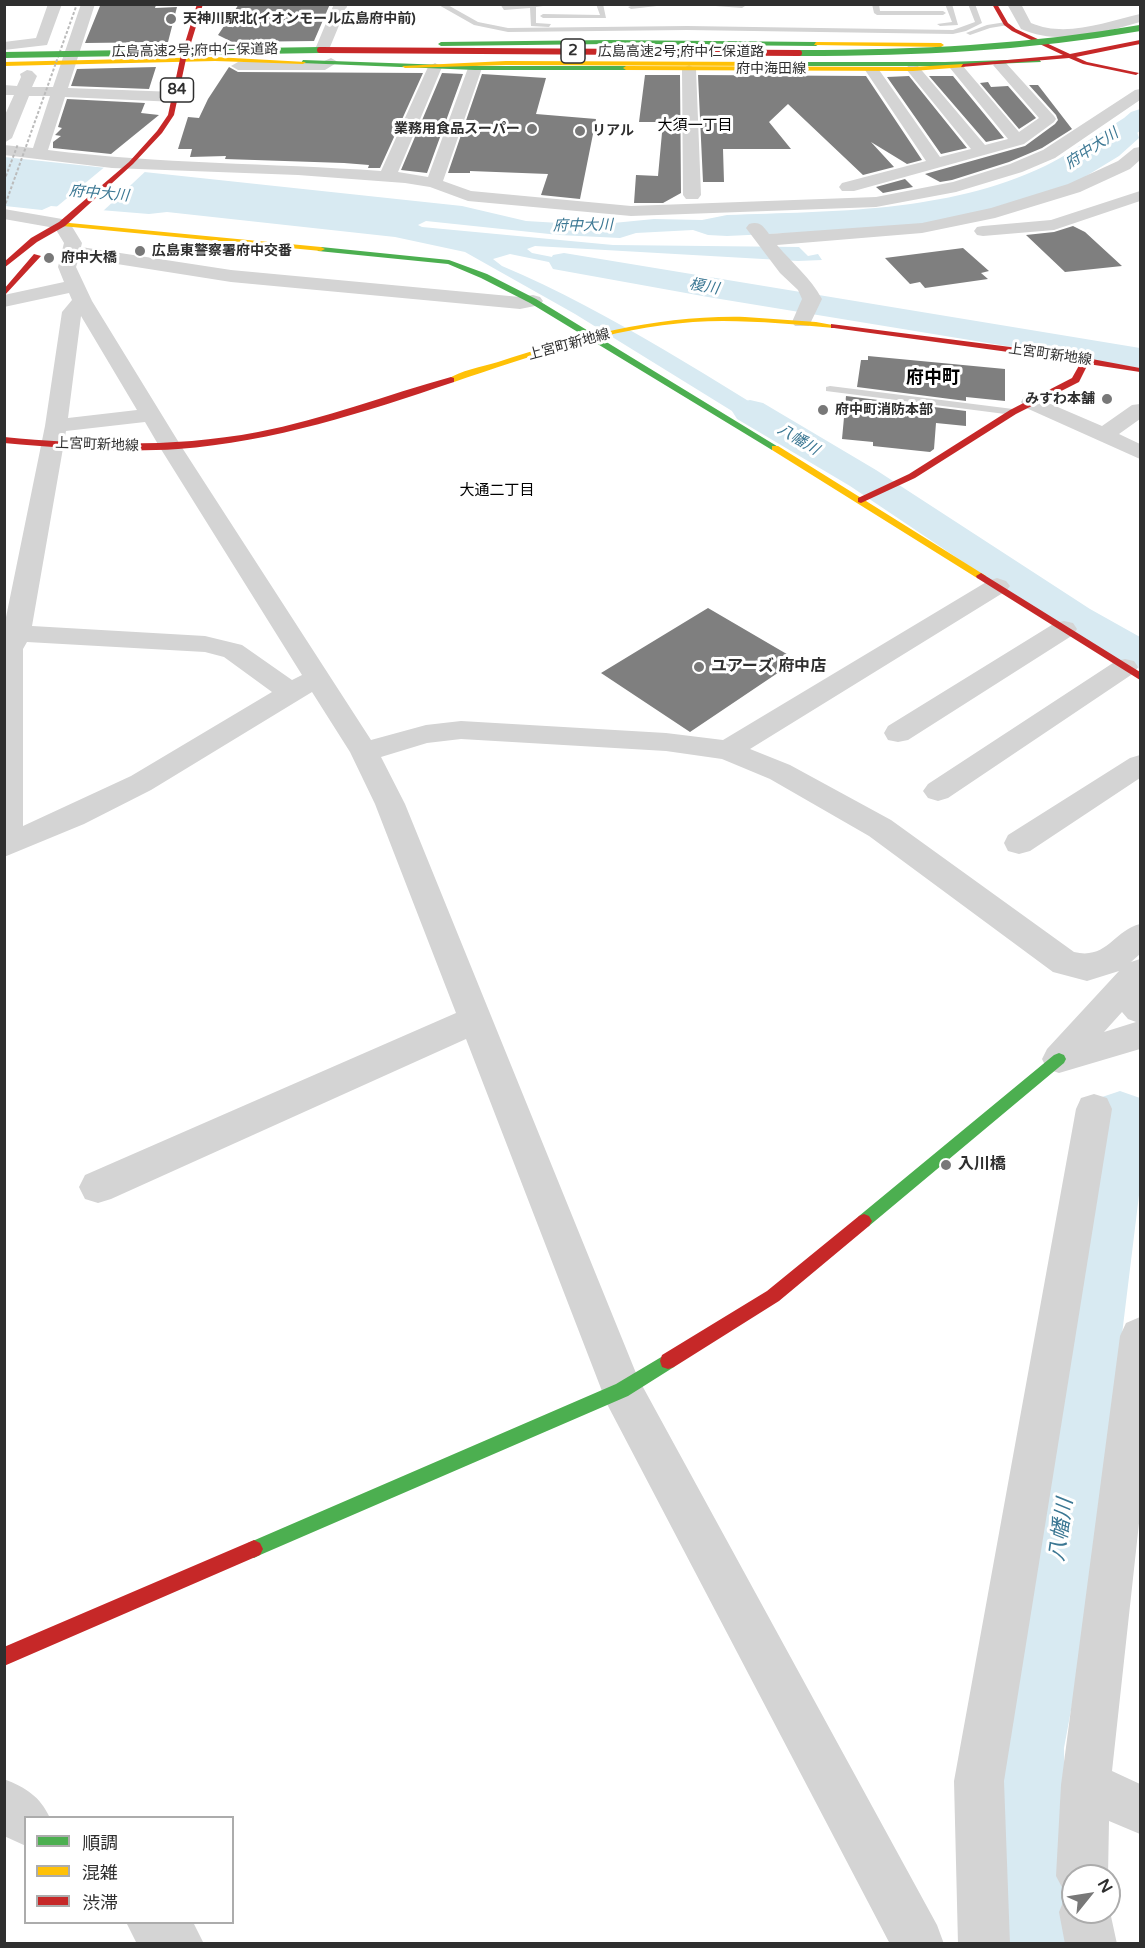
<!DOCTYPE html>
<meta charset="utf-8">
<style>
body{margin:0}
#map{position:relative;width:1145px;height:1948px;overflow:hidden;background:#fff;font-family:"Varela Round","Noto Sans JP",sans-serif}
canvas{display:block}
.frame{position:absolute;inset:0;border:6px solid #2f2f2f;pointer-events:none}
.legend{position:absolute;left:24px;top:1816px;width:210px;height:108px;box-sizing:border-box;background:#fff;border:2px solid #acacac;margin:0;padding:8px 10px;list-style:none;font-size:18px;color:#2f2f2f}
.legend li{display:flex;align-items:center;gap:12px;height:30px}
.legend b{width:30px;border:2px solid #acacac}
.north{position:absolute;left:1061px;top:1864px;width:60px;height:60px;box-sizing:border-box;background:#fff;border:2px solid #acacac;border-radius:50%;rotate:60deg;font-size:16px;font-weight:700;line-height:24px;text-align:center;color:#2f2f2f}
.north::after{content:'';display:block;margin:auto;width:21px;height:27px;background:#787878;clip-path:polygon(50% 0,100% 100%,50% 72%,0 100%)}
</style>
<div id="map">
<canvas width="1145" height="1948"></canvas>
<div class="frame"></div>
<ul class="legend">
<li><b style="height:8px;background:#4caf50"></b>順調</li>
<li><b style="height:8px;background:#ffc107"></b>混雑</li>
<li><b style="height:8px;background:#c62828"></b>渋滞</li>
</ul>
<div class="north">N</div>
</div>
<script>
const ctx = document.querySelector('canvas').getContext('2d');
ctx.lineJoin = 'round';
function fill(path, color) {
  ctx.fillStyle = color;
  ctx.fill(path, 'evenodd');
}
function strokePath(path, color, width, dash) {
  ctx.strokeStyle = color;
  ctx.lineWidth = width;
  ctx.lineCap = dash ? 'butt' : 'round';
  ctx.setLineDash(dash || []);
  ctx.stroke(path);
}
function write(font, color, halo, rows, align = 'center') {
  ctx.font = font + ' "Varela Round","Noto Sans JP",sans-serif';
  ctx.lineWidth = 6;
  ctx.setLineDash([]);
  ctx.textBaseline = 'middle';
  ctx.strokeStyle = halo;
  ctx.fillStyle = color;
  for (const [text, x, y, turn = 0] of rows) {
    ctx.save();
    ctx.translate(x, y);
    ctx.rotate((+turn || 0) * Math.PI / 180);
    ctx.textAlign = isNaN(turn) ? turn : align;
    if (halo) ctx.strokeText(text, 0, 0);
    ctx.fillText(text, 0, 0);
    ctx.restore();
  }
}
const water = new Path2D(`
 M1133,119L1139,138L1119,156L1078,181L1020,202L918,227L727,236L708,235L693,230L636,233L620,238L559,235L426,221L418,225L422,227L613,245L799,247L808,256L818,254L822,260L798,261L535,246L527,249L532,253L638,274L636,280L510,254L493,259L502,266C613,313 716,382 820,445L800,453L575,314L465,252L395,237L167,212L149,214L51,206L42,210L5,206L4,157L462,206L526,221L593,225L654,219L702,220L727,215C833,211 946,213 1045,166C1062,158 1079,146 1096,136C1107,129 1121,125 1133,119Z`);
const pier = new Path2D(`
 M107,165L148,169L101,213L54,209Z`);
const river = new Path2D(`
 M1140,109V131L1081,170L1071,172L1061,170L1057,164L1061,158L1124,118L1131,112Z
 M564,253L1140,348V368L708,297L553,269L549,262L553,255Z
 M750,400L763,403L876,470L1090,609L1140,637V669L1125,665L1060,627L850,486L737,419L732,411L737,403Z
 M1120,1091L1140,1098V1187L1086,1629L1064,1748L1065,1877L1078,1944H992L981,1877L984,1748L1010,1629L1091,1116L1099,1098Z`);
const building = new Path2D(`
 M239,4H330L314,41L232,42L218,35Z
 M156,5L155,8L177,7L168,42L85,43L100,6Z
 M156,67L149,89L71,86L77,69Z
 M229,67L238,72L423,73L380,168H368L369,165L344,163L225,159L226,156L190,157L192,149H178L188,117L199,118L208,99Z
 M442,73L463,74L427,173L401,170Z
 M482,74L546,78L536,114L596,119L580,199L541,195L548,174L470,171V173H448Z
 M645,75H680L681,193L663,203H634L636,175L658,176L663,122H639Z
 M698,75L866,76L922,160L907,164L871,142L894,167L863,175L788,104L769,122L791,149H723L724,182H703Z
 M909,76L967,148L941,154L887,77Z
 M929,76H953L1004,138L986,142Z
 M988,82L991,87L1008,86L1036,118L1019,129L980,83Z
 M1029,85H1038L1072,129L1042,148L1009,162L952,180L940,182L925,174L1025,146L1055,124L1058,120L1056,115Z
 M67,99L145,103L141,113L159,115L111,154L53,148V142L61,136L55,135L62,128L58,127Z
 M905,179L913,187L883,193L876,187Z
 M1073,226L1085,232L1122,266L1065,272L1026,235L1054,232Z
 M963,248L989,271L981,273L988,279L925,288L920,282L910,284L885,258Z
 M868,356L1005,369V401L966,397V401L857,387L861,360H868Z
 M846,396L966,411V426L936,423L934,449L930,452L873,446V442L842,439Z
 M708,608L797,660L690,732L601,673Z`);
const lane = new Path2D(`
 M437,4H446L478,22L508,28L687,26L953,30L975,22L968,4H975L982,23L966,31L953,34L687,30L508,32L474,25Z
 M500,4L507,6L557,4L536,7V23L551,24L549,27L531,26L530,8L504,10Z
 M596,4H603L606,18H543L540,16L543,14L600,15Z
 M674,4L631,9L628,7L637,4Z
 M689,4H745V6L742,8Z
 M872,4H879L880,11H943L946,13L943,15H877L874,13Z
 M945,4H952L958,25L940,26L937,24L952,22Z
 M1006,22L1008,25L990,28L970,35L966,33L987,25Z
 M830,386L1013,409L1018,412L1013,415L826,391V387Z`);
const street = new Path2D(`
 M48,4H62L47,45L4,50V42L36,38Z
 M81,4H95L68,88L176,92L184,97L176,102L65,97L48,150C159,164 270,163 381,171L428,67L435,63L442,67L398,172L428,177L468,68L475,64L482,68L443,181L471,191L631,206L876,197L953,182L1010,164L1043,150L1135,90L1140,89V100L1055,158L1022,172L956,192L876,207L631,216L468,201L430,187L405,183L298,175L112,168L4,155V145L33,148L50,96H29L12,138L4,143V117L14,95H4V85L17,86L21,77L20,74L27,70L32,71L37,76L32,87H53Z
 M334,4H348L330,47L328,50H318L316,47Z
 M1007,4H1021L1031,23C1066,38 1105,22 1140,14V22C1101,33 1060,46 1021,29Z
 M331,58L338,62L325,70H238L231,66L238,62H322Z
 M1000,61L1005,62L1054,116L1056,119L1054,122L1024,144L854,191H842L839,187L842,183L926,161L865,70L867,67H877L940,157L971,149L906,69L908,66H918L985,145L1008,139L950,68L957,64L962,65L1019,132L1039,118L993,65Z
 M689,65L696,69L701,195L698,199H686L683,195L682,69Z
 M1140,147V160L1130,169L1080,192L995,218L922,233L777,245C792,263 811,278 822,299L809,326H795L792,322L802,299L798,290L780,273L746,228L749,224C760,221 763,226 769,234L922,223L991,208L1068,184L1118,161L1134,148Z
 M1140,191V201L1054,230L983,236L977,235L974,231L977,227L983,226L1051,220Z
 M4,209L68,220L82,243L81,247L231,270L520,297L533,295L540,297L543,301L540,305L520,309L231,282L79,258L76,267L92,301L181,446L371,740L426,725L461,721L666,733L723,740L988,581L997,578L1006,581L1010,586L1006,591L750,749L790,765L891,820L1074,952C1107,960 1113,931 1140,924V954L1131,962L1140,959V1049L1059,1073L1047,1069L1042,1059L1047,1049L1119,971L1087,981L1053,972L869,836L770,779L722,759L666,751L461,739L427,743L381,757L405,804L638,1378L937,1925L944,1944H890L607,1404L466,1039L111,1199L98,1203L85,1199L79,1187L85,1175L456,1013L375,804L350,752L312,692L151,790L84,824L4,857V627L45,426L62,312L72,300L69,293L4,307V295L64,282L58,267L64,243L55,228L4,219ZM81,316L137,410L68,418ZM145,422L159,446L302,675L292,680L242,645L205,636L32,626L66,431ZM27,642L205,652L224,657L272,692L131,776L23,826V649ZM1122,1012L1128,1019L1136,1022L1104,1032Z
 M1032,396L1102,426L1132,405L1140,404V419L1119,434L1140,444V459L1024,407L1021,402L1024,397Z
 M1064,621L1073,623L1077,629L1073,635L908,740L898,742L888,740L884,733L888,726L1055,623Z
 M1125,659L1134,661L1138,667L1134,673L948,798L938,801L928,798L923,791L928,784L1116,661Z
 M1140,755V778L1030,851L1019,854L1008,851L1004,843L1008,835L1130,758Z
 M1094,1094L1107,1098L1112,1109L1004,1781L1010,1944H958L954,1781L1076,1109L1081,1098Z
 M1140,1317V1514L1112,1771L1140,1784V1834L1109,1821L1108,1876H1073V1912H1109V1907L1117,1944H1065L1059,1912L1066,1895L1056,1876L1061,1785L1120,1336L1126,1323Z
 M4,1779C26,1788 40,1796 50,1818H26V1846L4,1836Z
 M126,1922H193L204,1944H137Z`);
const fast = new Path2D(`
 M609,40L816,42L819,44L816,46L609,44L441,46L438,44L441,42Z
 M1039,59L1041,62L945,66H776L773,64L776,62H945Z
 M303,60L475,66H626L629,68L626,70H475L301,63Z
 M321,247L449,260L487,274L536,299L780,448L772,450L530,303L481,278L448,264L318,251L317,249Z
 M1059,1053L1064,1055L1066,1059L1064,1063L869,1226L864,1228L859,1226L856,1221L859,1216L1054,1055Z
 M668,1353L674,1355L676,1361L674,1367L628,1396L260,1555L254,1558L248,1555L245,1549L248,1543L616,1384Z`);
const slow = new Path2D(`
 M816,42L941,43L944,45L941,47L814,45Z
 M215,57L306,62L303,64L215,61L4,66V62Z
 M506,61L776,62L779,64L776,66L506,65L405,68L402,66Z
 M963,64L965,67L913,71L626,70L623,68L626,66L913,67Z
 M59,222L321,247L325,249L321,251L62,226H59Z
 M745,317L816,322L838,326L834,328C787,324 740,319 693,322C611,328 531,356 454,382L447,380C460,370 482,367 498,362C579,336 660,315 745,317Z
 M772,446H778L986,576L981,579L977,578L772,450Z`);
const jam = new Path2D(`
 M197,4H203L186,59L174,115L162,133L133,164L65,226L37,242L4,268V262L31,238L59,222L129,162L157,131L168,115L180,59Z
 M992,4H997L1008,23L1016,29L1070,54L1140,40V44L1076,57L1087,62L1139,73L1136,75L1083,64L1069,58L961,67L963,64L1063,55L1012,31L1004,25Z
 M34,254L41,256L4,296V289Z
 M831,324L1065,354L1140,368V372L1088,364L1079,382L1016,414L915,478L861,503L858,502V498L909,474L1010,410L1072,378L1081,362L834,328H831Z
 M451,377L454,378V382C365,412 273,442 178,449C120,453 63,448 4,443V437C90,445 173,448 258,432C324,419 386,395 451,377Z
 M981,573L1140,672V680L977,578L976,576Z
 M864,1214L869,1216L872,1221L869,1226L779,1301L674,1367L668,1369L662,1367L660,1361L662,1355L767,1291L859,1216Z
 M254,1540L260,1543L263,1549L260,1555L4,1666V1647Z`);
const rail = new Path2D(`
 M4,181L18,144
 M4,208L77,4`);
const fastBridge = new Path2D(`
 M799,53C914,53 1027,48 1140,28
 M4,55L320,50`);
const jamBridge = new Path2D(`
 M320,50L799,53`);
const markers = [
 [171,19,6,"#787878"],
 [532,129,6,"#787878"],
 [580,131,6,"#787878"],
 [140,251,6,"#787878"],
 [49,258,6,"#787878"],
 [1107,399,6,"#787878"],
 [823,410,6,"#787878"],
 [699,667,6,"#787878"],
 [946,1165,6,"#787878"]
];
const farPoinames = [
 ["天神川駅北(イオンモール広島府中前)",183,19],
 ["業務用食品スーパー",520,129,"right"],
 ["リアル",592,131],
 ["広島東警察署府中交番",152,251],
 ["府中大橋",61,258],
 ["みすわ本舗",1095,399,"right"],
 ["府中町消防本部",835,410]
];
const farStreetnames = [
 ["広島高速2号;府中仁保道路",195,51,-1],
 ["広島高速2号;府中仁保道路",681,52],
 ["府中海田線",771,69],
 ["上宮町新地線",569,345,-15],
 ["上宮町新地線",1050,355,8],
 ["上宮町新地線",97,445,2]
];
const shields = [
 [573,51,24],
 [177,90,33]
];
const shieldNames = [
 ["2",573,51],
 ["84",177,90]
];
const farNeighbourhoodnames = [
 ["大須一丁目",695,126],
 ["大通二丁目",497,491]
];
const farWaternames = [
 ["府中大川",1092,149,-34],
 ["府中大川",99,194,5],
 ["府中大川",583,226,-1],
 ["榎川",704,287,10],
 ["八幡川",798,440,31]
];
const poiNames = [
 ["ユアーズ 府中店",711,667],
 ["入川橋",958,1165]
];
const farDistrictnames = [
 ["府中町",933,378]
];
const nearWaternames = [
 ["八幡川",1062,1530,-82]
];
fill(water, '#d8eaf2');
fill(pier, '#fff');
fill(river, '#d8eaf2');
fill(building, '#7f7f7f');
fill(lane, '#d4d4d4');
fill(street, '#d4d4d4');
fill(fast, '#4caf50');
fill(slow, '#ffc107');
fill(jam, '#c62828');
strokePath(rail, '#bbb', 2, [3, 2]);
strokePath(fastBridge, '#4caf50', 6);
strokePath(jamBridge, '#c62828', 6);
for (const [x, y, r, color] of markers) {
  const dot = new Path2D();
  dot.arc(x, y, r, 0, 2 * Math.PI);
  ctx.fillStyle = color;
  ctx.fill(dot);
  strokePath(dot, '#fff', 2);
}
write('bold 14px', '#2f2f2f', '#fff', farPoinames, 'left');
write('14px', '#2f2f2f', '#fff', farStreetnames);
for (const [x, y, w] of shields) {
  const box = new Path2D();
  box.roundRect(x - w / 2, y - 12, w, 24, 4.5);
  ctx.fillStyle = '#fff';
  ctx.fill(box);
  strokePath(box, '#2f2f2f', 1.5);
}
write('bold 15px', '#2f2f2f', null, shieldNames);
write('15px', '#000', '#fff', farNeighbourhoodnames);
write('italic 15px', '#3b7793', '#fff', farWaternames);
write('bold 16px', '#2f2f2f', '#fff', poiNames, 'left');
write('bold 18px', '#000', '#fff', farDistrictnames);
write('italic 21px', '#3b7793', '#fff', nearWaternames);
</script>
